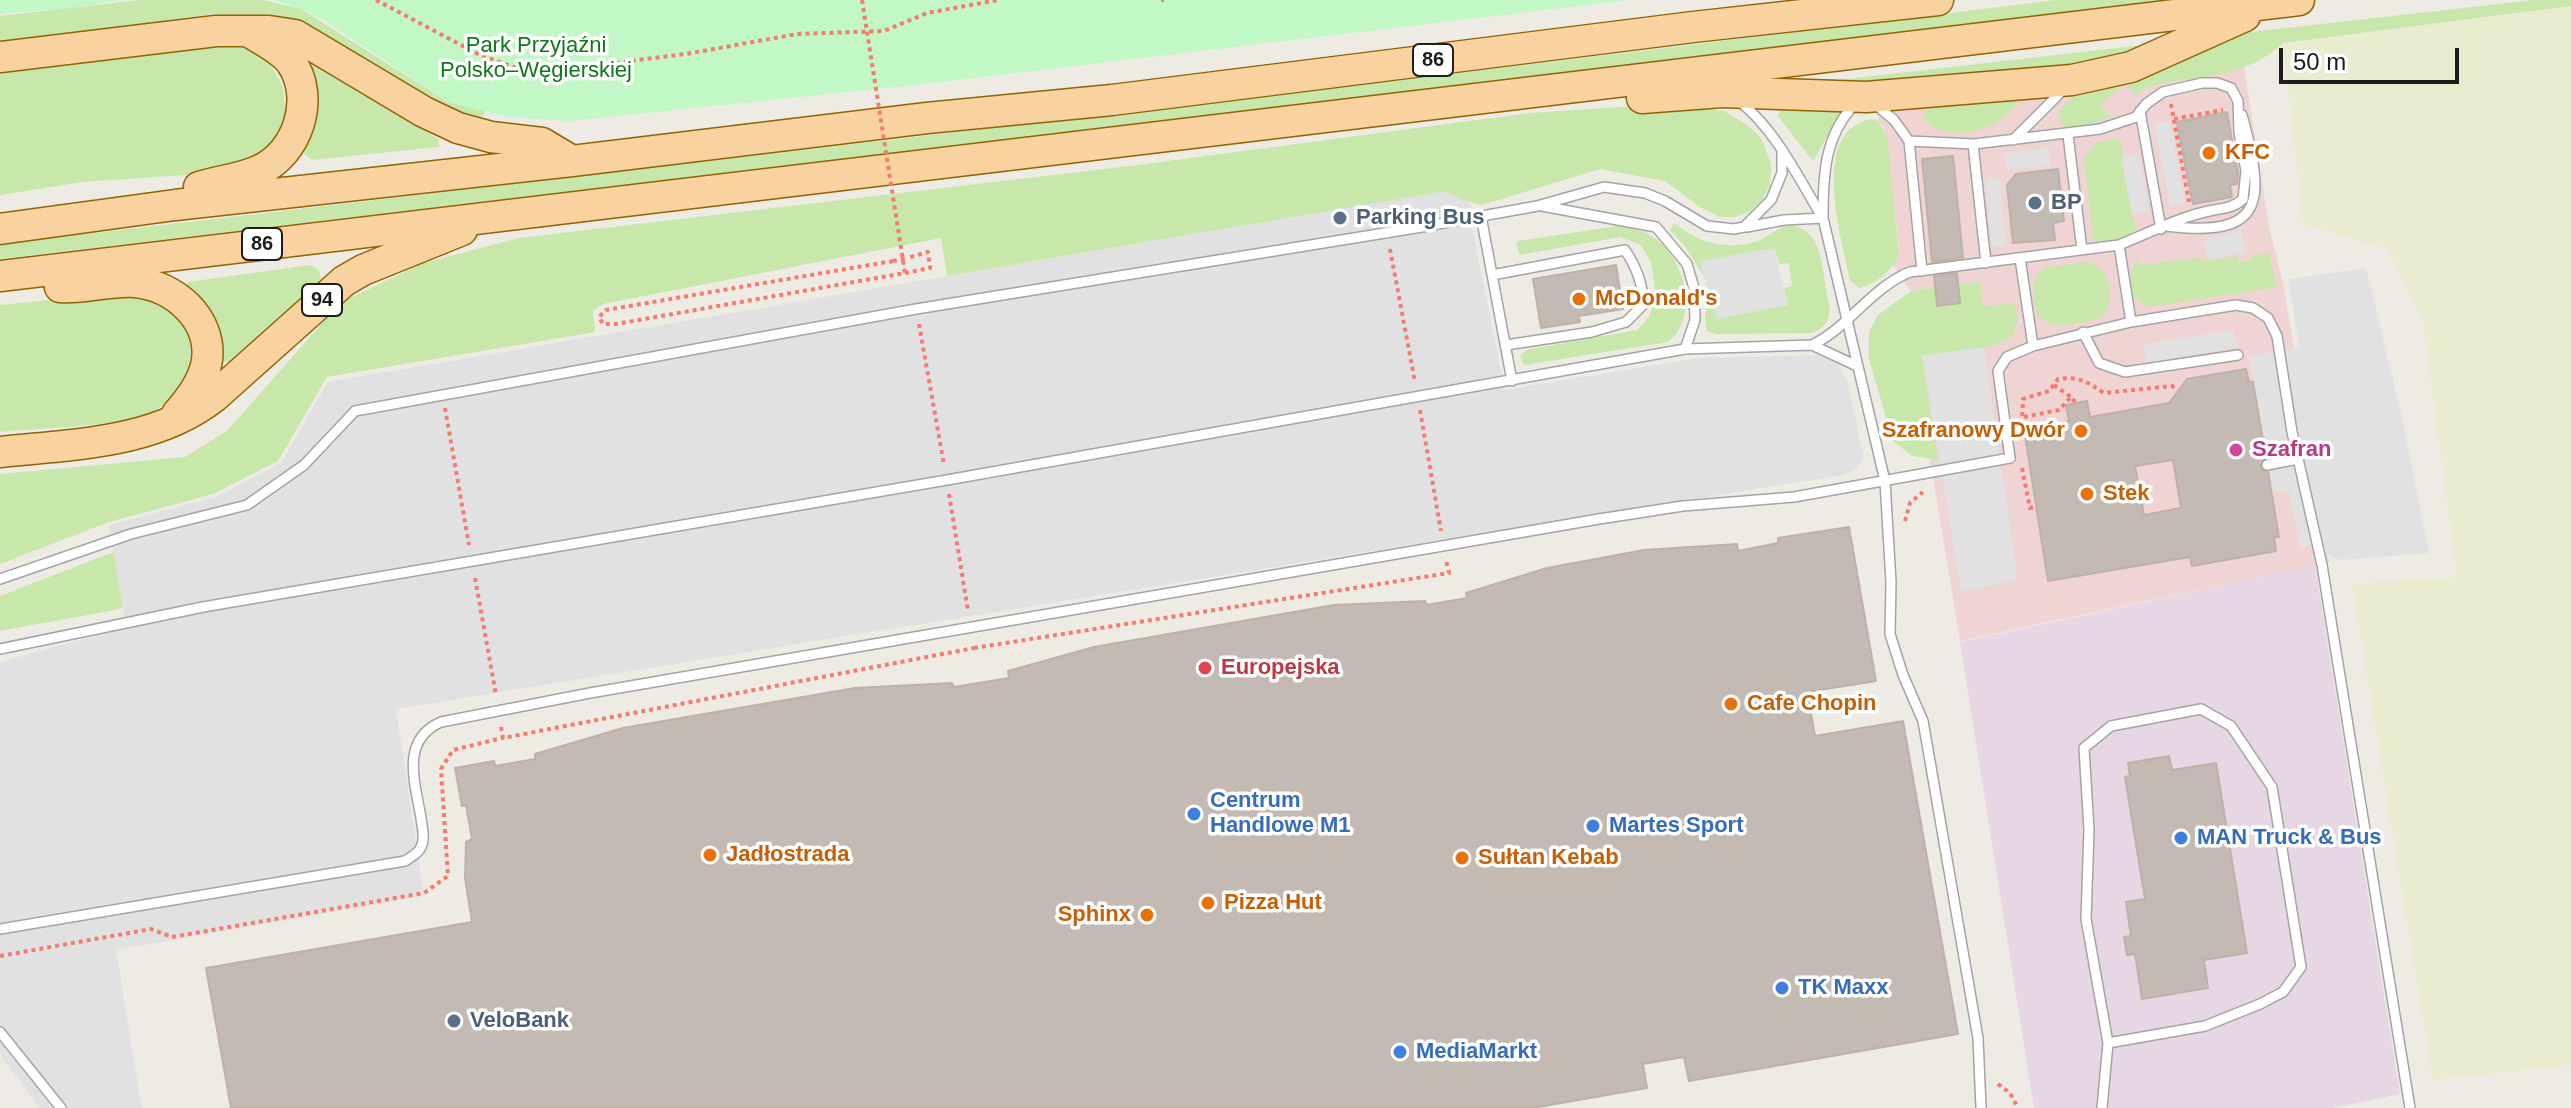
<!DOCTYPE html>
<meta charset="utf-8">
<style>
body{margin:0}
#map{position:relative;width:2571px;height:1108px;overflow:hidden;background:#eeebe4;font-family:Arial,sans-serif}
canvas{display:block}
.scale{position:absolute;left:2279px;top:48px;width:180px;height:36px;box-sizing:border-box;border:4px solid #1d1d1d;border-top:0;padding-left:10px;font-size:24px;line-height:28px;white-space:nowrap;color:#1d1d1d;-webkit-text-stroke:6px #fff;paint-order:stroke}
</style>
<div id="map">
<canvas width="2571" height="1108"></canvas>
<div class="scale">50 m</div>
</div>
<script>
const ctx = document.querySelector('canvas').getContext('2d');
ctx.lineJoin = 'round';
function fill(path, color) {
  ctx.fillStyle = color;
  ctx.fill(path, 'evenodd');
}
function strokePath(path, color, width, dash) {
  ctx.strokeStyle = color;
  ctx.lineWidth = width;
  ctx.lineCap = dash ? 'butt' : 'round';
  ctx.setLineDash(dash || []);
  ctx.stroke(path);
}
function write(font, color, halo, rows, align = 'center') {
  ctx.font = font + ' Arial,sans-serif';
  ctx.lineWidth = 7;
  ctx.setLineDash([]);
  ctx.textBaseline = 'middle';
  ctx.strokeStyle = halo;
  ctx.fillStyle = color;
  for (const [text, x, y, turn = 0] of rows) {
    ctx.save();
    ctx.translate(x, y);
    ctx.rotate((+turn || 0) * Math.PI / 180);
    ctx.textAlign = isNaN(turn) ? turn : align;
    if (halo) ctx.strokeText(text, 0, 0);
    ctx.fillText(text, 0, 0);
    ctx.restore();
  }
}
const commercial = new Path2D(`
 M2244,66L2269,227L2284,288L2329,562L1960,641L1915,369L2015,303L1983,308L1980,282L1911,291L1893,266L1899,254V246L1884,128L1879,122L1877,111Z`);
const industrial = new Path2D(`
 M2315,565L2400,1094L2333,1108H2034L1960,642Z`);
const farmland = new Path2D(`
 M2571,6V1065L2433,1080L2352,584L2457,577L2423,322L2388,249L2303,224L2283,43Z`);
const grass = new Path2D(`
 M139,0H263L301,9L448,102L485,111L483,117L443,110L279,20L212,14L0,43V16Z
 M2056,0H2178L0,259V244L1453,74Z
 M2534,0H2571V6L2283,43C2247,78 2196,76 2149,86L2136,95L2126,83L2100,104L2111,117C2095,122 2079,130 2062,126C2054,110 2068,101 2079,91L2242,33Z
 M214,44L244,46L270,64L283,87L286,118L271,145L248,162L198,174L83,182L0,195V70Z
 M2143,45L2142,51L2132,59L1842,93L1803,84Z
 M322,60L407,120L439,139V147L312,160L304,154L303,142L309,67Z
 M2021,99C2014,107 2006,116 1997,122C1977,134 1940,140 1924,118L1925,110L1929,108Z
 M1666,104L1724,111L1746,124L1761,138L1771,164L1770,185L1762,200L1750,211L1735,217H1719L1697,205L1665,181L1600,169L1482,205L1443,195L1324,212L947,276L941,238L603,304L593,311L595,332L327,377L278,461L213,494L109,522L0,564V474L185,457L227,431L340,303L423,263L519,238L1138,165L1530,113Z
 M1784,107L1843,109L1813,161L1777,115Z
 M1872,119L1879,122L1887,137L1899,254C1894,269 1874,286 1859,288L1850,280C1842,240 1808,129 1872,119Z
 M2120,139L2137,233L2130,237L2096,242L2093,238L2084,159L2096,143Z
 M1674,223C1699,243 1729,252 1760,240C1769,236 1778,228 1787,226C1798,224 1807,231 1813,239C1823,254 1824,281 1828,299C1832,316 1829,325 1813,333L1716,334L1707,331L1705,316L1707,306L1712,302L1717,318L1788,305L1784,288L1792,286L1789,263L1779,264L1775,249L1701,261L1705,278L1684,245L1670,230Z
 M1617,226C1627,228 1639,229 1648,234C1683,252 1702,315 1668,342L1524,365L1520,357L1526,350L1637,330L1649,317L1656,297L1651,262L1641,245L1620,237L1520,255L1516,245L1518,241Z
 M2269,253L2277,287L2149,307L2135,298C2130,283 2127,273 2138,260L2140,265L2199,258L2206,261L2236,256L2239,263L2252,260L2251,256Z
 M2086,262C2111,267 2116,297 2103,317C2081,323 2041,336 2035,306C2033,295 2033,285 2037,274L2046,268Z
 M310,265L319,270L321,281L276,325L233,363L224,362L217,338L185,287L188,282Z
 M1980,282L1983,307L2015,303C2017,313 2019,324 2013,334C2004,349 1941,354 1922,356L1938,460L1912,456L1893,441L1869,359V332L1878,315L1911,291Z
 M118,293C140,299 162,302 179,319C206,346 182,397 152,412C121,427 38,428 0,432V305Z
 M111,553H116L127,603L120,609L0,631V596Z`);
const park = new Path2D(`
 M0,0H121L71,8L0,14Z
 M272,0H1629L915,85L569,121L508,117L448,102L324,20L301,9Z`);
const parking = new Path2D(`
 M2170,121L2185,203L2170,206L2155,124Z
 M2049,149L2051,166L2006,170L2004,153Z
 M2139,153L2150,211L2132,215L2121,157Z
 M2000,178L2006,245L1992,247L1985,180Z
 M1445,191L1470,203V218L1505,390L1699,358L1817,355L1837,364L1847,380L1864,458L1856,469L1842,475L396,709L424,896L116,950L142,1108H40L0,1055V662L123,628L125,621L109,525L216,497L281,463L328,382Z
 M2241,230L2246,251L2208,260L2203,239Z
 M1774,248L1788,305L1717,319L1700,261Z
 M2366,268L2400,407L2429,553L2340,560L2311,547L2300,548L2289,491H2273L2249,357L2299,346L2288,279Z
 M2234,330L2237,347L2146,364L2144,344Z
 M1984,347L2018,580L1961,591L1922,356Z`);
const building = new Path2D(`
 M2227,112L2238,173L2237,184L2230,185L2232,197L2193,204L2177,122Z
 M1953,156L1963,258L1932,262L1922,159Z
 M2058,169L2064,221L2053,223L2055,240L2013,243L2007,185L2016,174Z
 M1616,265L1623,309L1579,316L1580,322L1541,328L1533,279Z
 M1957,273L1960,303L1937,306L1934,276Z
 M2246,369L2249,382H2253L2266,458L2260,466L2262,470L2268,472L2279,537H2274L2276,551L2192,566L2190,557L2048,581L2024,429L2069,421L2066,405L2087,401L2090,417L2169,403L2187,379ZM2173,460L2181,508L2144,515L2135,466Z
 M1849,527L1876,681L1807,692L1815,736L1903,721L1958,1034L1689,1081L1684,1057L1643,1064L1647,1088L1533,1108H231L206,968L472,922L465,878L466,842L472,839L466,805L462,806L455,768L494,761L495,766L535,759V754L623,728L855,688L952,683L954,687L1009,678L1008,671L1094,647L1334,605L1425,601L1427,605L1467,598L1466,593L1547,568L1644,550L1737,544L1738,551L1778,543V538Z
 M2169,756L2172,770L2216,763L2247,953L2204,960L2208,988L2142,999L2135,954L2127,955L2124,937L2131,936L2126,902L2145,899L2125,777L2130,776L2128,763Z`);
const path = new Path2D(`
 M376,0L480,55L516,68H548L599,65L686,54L797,34L884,31L927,13L998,0
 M1161,0H1164
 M2171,104L2189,202
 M2174,119L2223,110
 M1390,249L1415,382
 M893,261L906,258
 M905,273L930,268L928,252L907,258
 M919,324L944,465
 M2054,385L2071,397
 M445,408L469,545
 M1420,410L1441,531
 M2024,417L2059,410L2071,397L2076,403
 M2022,424L2023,399L2049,391L2058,379C2078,376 2088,382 2104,393L2172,386L2178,390
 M2022,468L2030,508L2036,506
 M949,494L968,611
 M1905,521L1910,503L1923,492
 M475,578L496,695
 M974,648L1449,573L1446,560
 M501,727L503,738L974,648L973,644
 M0,956L151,929L172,937L424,893L448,876L441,769L453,750L502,738
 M1998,1084L2010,1093L2018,1108`);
const lane = new Path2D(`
 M1739,101C1775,129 1798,177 1821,215
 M1856,103C1824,135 1823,176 1823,218L1885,481L1891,582L1890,634L1903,675L1923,721L1978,1038L1981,1108
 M1875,104L1894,120L1909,141L1922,271
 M2140,111L2161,229
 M2068,135L2082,250
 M2013,140L2064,89
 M1909,141L1974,144L2100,129L2136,117L2146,104L2163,92L2202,83H2217L2231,88L2238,101L2239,132L2246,171L2243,199C2235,207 2225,208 2214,210C2181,216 2151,232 2119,245
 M1973,144L1986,263
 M1542,206L1656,227L1687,264L1694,288L1695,320L1685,349
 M1481,216L1512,381
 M2166,226C2269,239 2264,197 2242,115
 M1747,227L1784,220L1823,218
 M1492,275L1625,250C1637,268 1642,283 1644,304L1626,322L1592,332L1506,345
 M2083,332L2099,363L2125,372L2238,355
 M1812,345L1857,366
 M2033,346L2131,322L2236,305L2253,308L2268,318L2277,336L2292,432L2322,565L2410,1108
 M2267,465L2298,459
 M0,579L131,534L247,505L304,465L355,411L916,309L1422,227L1537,206L1604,187L1645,193L1665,201L1707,226L1734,229L1744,227L1771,200L1782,173V153
 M0,649L203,607L947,480L1685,349L1812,345C1848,328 1872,287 1910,272L2119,245L2131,322
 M0,929L405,861C411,857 417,854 420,849C426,839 422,828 421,818C415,782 400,740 441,722L590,693L1599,519L1683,506L1794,497L2010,458L1998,371L2007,357L2033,346L2020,258
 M0,1032L61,1108
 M2102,1108L2108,1043L2086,919L2089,830L2084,748L2111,726L2201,709L2231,726L2272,787L2301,967L2283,992L2260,1004L2205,1026L2108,1043`);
const primary = new Path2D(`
 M0,57L216,31H269L295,35L424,112L458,128L491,137L542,143L572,161
 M1642,98L1722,92L1866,97L2072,80L2131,67L2245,16
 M199,187C218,181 240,179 258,171C298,154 316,98 291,62C281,49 264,41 251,33
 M0,229L175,205L572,161L927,118L1112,100L1693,27L1938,0
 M0,276L2299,0
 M60,287C85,289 110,280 135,282C175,286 212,319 207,360C204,381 190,399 177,414
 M0,452C73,444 154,444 214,397L344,281L363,270L462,230`);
const pathBridge = new Path2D(`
 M862,0L905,273L616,324H603L599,317L606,310L893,261`);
const markers = [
 [2209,153,8,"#e8710a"],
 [2035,203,8,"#5c6f8a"],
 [1340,218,8,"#5c6f8a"],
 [1579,299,8,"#e8710a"],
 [2081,431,8,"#e8710a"],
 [2236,450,8,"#d1479c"],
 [2087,494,8,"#e8710a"],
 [1205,668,8,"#e0444e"],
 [1731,704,8,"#e8710a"],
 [1194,814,8,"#3f7fe0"],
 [1593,826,8,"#3f7fe0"],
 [2181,838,8,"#3f7fe0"],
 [710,855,8,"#e8710a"],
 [1462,858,8,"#e8710a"],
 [1208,903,8,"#e8710a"],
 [1147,915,8,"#e8710a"],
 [1782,988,8,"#3f7fe0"],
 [454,1021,8,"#5c6f8a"],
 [1400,1052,8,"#3f7fe0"]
];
const shields = [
 [1433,60,40],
 [262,244,40],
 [322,300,40]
];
const shieldNames = [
 ["86",1433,60],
 ["86",262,244],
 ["94",322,300]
];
const parkNames = [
 ["Park Przyjaźni",536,46],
 ["Polsko–Węgierskiej",536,71]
];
const foodNames = [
 ["KFC",2225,153],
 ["McDonald's",1595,299],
 ["Szafranowy Dwór",2065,431,"right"],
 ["Stek",2103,494],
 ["Cafe Chopin",1747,704],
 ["Jadłostrada",726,855],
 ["Sułtan Kebab",1478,858],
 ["Pizza Hut",1224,903],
 ["Sphinx",1131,915,"right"]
];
const serviceNames = [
 ["BP",2051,203],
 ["Parking Bus",1356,218],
 ["VeloBank",470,1021]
];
const hotelNames = [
 ["Szafran",2252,450]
];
const healthNames = [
 ["Europejska",1221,668]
];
const shopNames = [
 ["Centrum",1210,801],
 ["Handlowe M1",1210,826],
 ["Martes Sport",1609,826],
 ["MAN Truck & Bus",2197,838],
 ["TK Maxx",1798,988],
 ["MediaMarkt",1416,1052]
];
fill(commercial, '#efd4d3');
fill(industrial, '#e7d6e4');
fill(farmland, '#eaeccf');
fill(grass, '#c8e7ab');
fill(park, '#c2f7c6');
fill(parking, '#e1e1e1');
fill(building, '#c3bab3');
strokePath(building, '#bfb1a7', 2);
strokePath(lane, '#a4a4a4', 12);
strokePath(primary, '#916305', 33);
strokePath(path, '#f47c6e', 4, [4, 4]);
strokePath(lane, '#fff', 9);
strokePath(primary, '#f8d29f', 30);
strokePath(pathBridge, '#f47c6e', 4, [4, 4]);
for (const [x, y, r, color] of markers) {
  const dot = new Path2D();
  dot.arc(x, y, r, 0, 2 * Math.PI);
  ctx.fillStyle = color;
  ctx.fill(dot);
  strokePath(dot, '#fff', 3);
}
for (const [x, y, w] of shields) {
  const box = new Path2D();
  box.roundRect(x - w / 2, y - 16, w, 32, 6);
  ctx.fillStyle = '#fff';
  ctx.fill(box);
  strokePath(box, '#1d1d1d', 2);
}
write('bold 20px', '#1d1d1d', null, shieldNames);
write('22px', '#0f7818', '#fff', parkNames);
write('bold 22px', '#c56008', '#fff', foodNames, 'left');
write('bold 22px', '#4e5e75', '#fff', serviceNames, 'left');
write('bold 22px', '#b23c85', '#fff', hotelNames, 'left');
write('bold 22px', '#be3a42', '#fff', healthNames, 'left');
write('bold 22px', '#366cbe', '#fff', shopNames, 'left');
</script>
